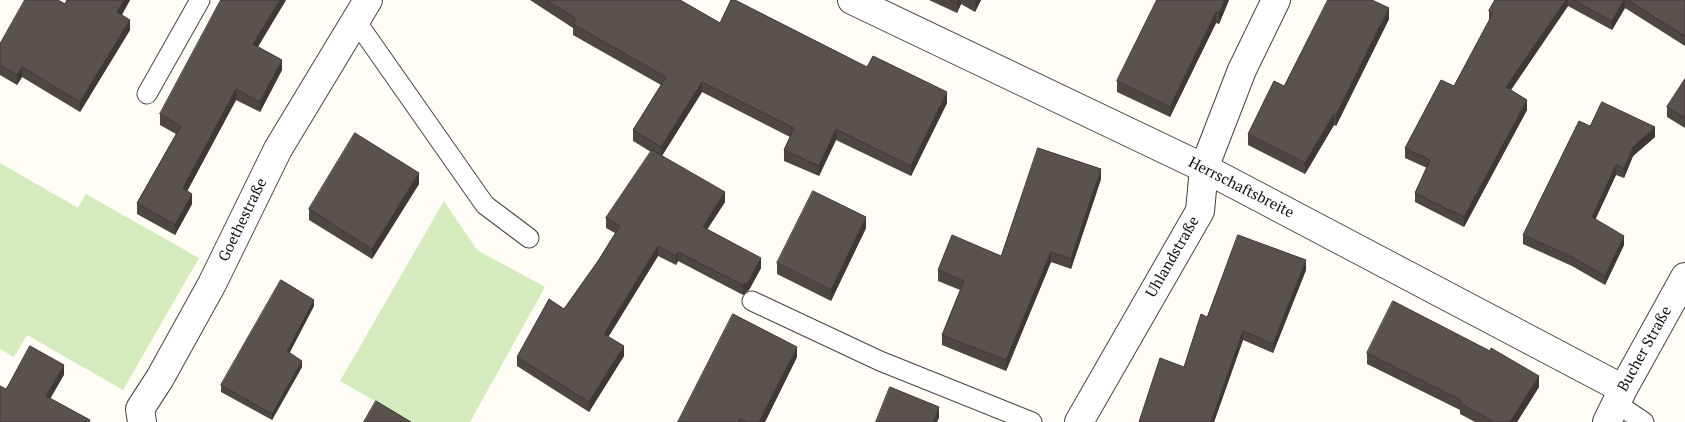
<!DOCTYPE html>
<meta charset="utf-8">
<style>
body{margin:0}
canvas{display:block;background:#fffdf5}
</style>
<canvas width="1685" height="422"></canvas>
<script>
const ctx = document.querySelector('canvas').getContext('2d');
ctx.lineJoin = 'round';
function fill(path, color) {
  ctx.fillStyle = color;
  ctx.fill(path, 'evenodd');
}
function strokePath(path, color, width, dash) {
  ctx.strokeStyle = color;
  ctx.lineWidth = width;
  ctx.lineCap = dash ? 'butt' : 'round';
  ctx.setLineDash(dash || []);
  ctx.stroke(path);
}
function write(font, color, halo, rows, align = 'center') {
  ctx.font = font + ' "PT Serif",serif';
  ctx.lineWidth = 5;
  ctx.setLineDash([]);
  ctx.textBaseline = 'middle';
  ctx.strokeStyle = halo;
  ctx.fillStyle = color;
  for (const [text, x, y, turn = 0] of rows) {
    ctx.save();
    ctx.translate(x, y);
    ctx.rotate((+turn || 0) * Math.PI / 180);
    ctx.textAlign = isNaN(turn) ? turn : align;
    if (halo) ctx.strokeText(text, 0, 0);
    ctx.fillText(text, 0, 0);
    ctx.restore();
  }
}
const green = new Path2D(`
 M0,163L78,208L86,194L199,258L123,390L27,335L14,357L0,349Z
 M444,201L477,250L545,287L470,422H412L340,381Z`);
const service = new Path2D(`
 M356,21L485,205L529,238
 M147,94L200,0
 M752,301L880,361L1032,422
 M1616,403L1644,422`);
const minor = new Path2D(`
 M852,0L1204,168L1623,389
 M142,422L140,409L160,378L212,284L278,149L368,0
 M1079,422L1200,211L1204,168L1242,70L1276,0
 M1607,422L1623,389L1685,277`);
const wall = new Path2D(`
 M67,0H130L122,15L130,30L80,112L22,77L17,85L0,75V44L65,4Z
 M286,0L258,47L282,70L260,112L236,100L187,191L192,204L175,235L137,214V203L176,134L160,125V114Z
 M530,0H680L720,23L867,67L947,103L911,176L836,140L819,176L784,161V150L790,137L702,92L662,156L725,202L707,229L761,268L749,290L743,295L678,261L676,265L658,256L608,337L624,356L589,412L517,366V357L564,309L598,261L615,233L606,228V218L651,152L633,141V130L661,85L573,35V28Z
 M929,0H981L975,12L961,4L957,13Z
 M1157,0H1229L1219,24L1216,23L1170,117L1117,92V81Z
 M1495,0H1685V46L1625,8L1612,30L1568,6L1511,90L1527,110L1464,227L1415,202V193L1427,168L1405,158V148L1454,86L1489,21V11Z
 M1389,19L1336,126L1334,125L1305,174L1248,145V134L1284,86Z
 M1685,79V128L1667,117V107Z
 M1590,126L1655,137L1633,156L1624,178L1616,175L1595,219L1624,245L1605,285L1572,266L1523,244V235Z
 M1101,179L1071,269L1051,262L1006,371L942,345V335L960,290L938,281V270L1001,256Z
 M419,184L372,259L309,220V209Z
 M866,228L831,301L777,274V263Z
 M1306,270L1273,353L1243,340L1214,422H1139L1184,367L1207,317Z
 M314,306L289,353L302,367L272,420L221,392V385Z
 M1367,353L1539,387L1517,422H1475L1460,414V410L1367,364Z
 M797,357L765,422H678Z`);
const shadedWall = new Path2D(`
 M124,0H130L117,22V12Z
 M280,0H286L253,54V44Z
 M958,0H961V4L957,13V3Z
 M976,0H981L975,12V2Z
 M1225,0H1229L1219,24V13Z
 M1566,0H1568V6L1506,97V87Z
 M1624,0H1625V8L1612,30V21Z
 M1389,8V19L1336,126V115Z
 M1216,12V23L1170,117V107Z
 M130,20V30L80,112V102Z
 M282,60V70L260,112V102Z
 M22,67V77L17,85V75Z
 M702,82V92L661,157V147Z
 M236,89V100L183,199V188Z
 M947,92V103L911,176V166Z
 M1527,100V110L1464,227V217Z
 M1334,114V125L1305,174V163Z
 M1655,127V137L1633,156L1624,178V169L1633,147Z
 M836,129V140L819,176V166Z
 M1616,165V175L1592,227V217Z
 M1101,169V179L1071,269V259Z
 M419,173V184L372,259V249Z
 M725,192V202L703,236V227Z
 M192,194V204L175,235V225Z
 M866,217V228L831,301V290Z
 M1624,236V245L1605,285V276Z
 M658,246V256L604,344V334Z
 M678,252V261L676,265V256Z
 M1051,252V262L1006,371V360Z
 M761,258V268L749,290L743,295V285Z
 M1306,260V270L1273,353V344Z
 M314,300V306L287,358V351Z
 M1243,331V340L1214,422H1211Z
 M624,346V356L589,412V402Z
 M797,347V357L765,422H759Z
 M302,361V367L272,420V414Z
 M64,365V375L46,406V396Z
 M1539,376V387L1517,422H1510Z
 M939,407V418L937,422H933Z`);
const building = new Path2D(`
 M25,0H58L65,4L67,0H124L117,12L130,20L80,102L22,67L17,75L0,65V44Z
 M221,0H280L253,44L282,60L260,102L236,89L183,188L192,194L175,225L137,203L181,126L160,114Z
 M547,0H680L720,23L731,0H735L867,67L873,56L947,92L911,166L836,129L819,166L784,150L794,128L702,82L661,147L633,130L666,77L573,24L576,19Z
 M950,0H958L957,3Z
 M1157,0H1225L1219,13L1216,12L1170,107L1117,81Z
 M1328,0H1372L1389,8L1336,115L1334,114L1305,163L1248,134L1274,81L1284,86Z
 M1495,0H1566L1506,87L1527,100L1464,217L1415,193L1430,160L1405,148L1441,80L1454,86L1493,13L1489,11Z
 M1574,0H1624L1612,21Z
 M1628,0H1685V36Z
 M1685,79V118L1667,107Z
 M1602,102L1655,127L1633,147L1624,169L1616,165L1592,217L1624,236L1605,276L1572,257L1523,235L1579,121L1590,126Z
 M355,133L419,173L372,249L309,209Z
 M1038,148L1101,169L1071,259L1051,252L1006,360L942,335L964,281L938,270L952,235L1001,256Z
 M652,150L725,192L703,227L761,258L749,281L743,285L678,252L676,256L658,246L604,334L624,346L589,402L517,357L549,299L564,309L598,261L620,226L606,218Z
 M813,191L866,217L831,290L777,263Z
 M1238,235L1306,260L1273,344L1243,331L1211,422H1139L1160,358L1184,367L1201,314L1207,317Z
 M281,280L314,300L287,351L302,361L272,414L221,385Z
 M1393,301L1490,351L1491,348L1539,376L1510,422H1494L1460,403L1461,400L1367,353Z
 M733,314L797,347L759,422H747L740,418L738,422H678Z
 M30,346L64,365L46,396L90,420L89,422H0V386L6,389Z
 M890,387L939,407L933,422H876Z
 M376,401L411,422H364Z`);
const streetNames = [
 ["Herrschaftsbreite",1241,188,27],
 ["Goethestraße",243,220,-64],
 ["Uhlandstraße",1173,257,-60],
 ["Bucher Straße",1645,349,-61]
];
fill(green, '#d5ebbd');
strokePath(service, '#444', 21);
strokePath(minor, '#444', 30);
strokePath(service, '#fff', 19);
strokePath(minor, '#fff', 28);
fill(wall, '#4d4742');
fill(shadedWall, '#3f3936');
fill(building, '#5a524d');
strokePath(building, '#3f3936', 1);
write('15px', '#111', '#fff', streetNames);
</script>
